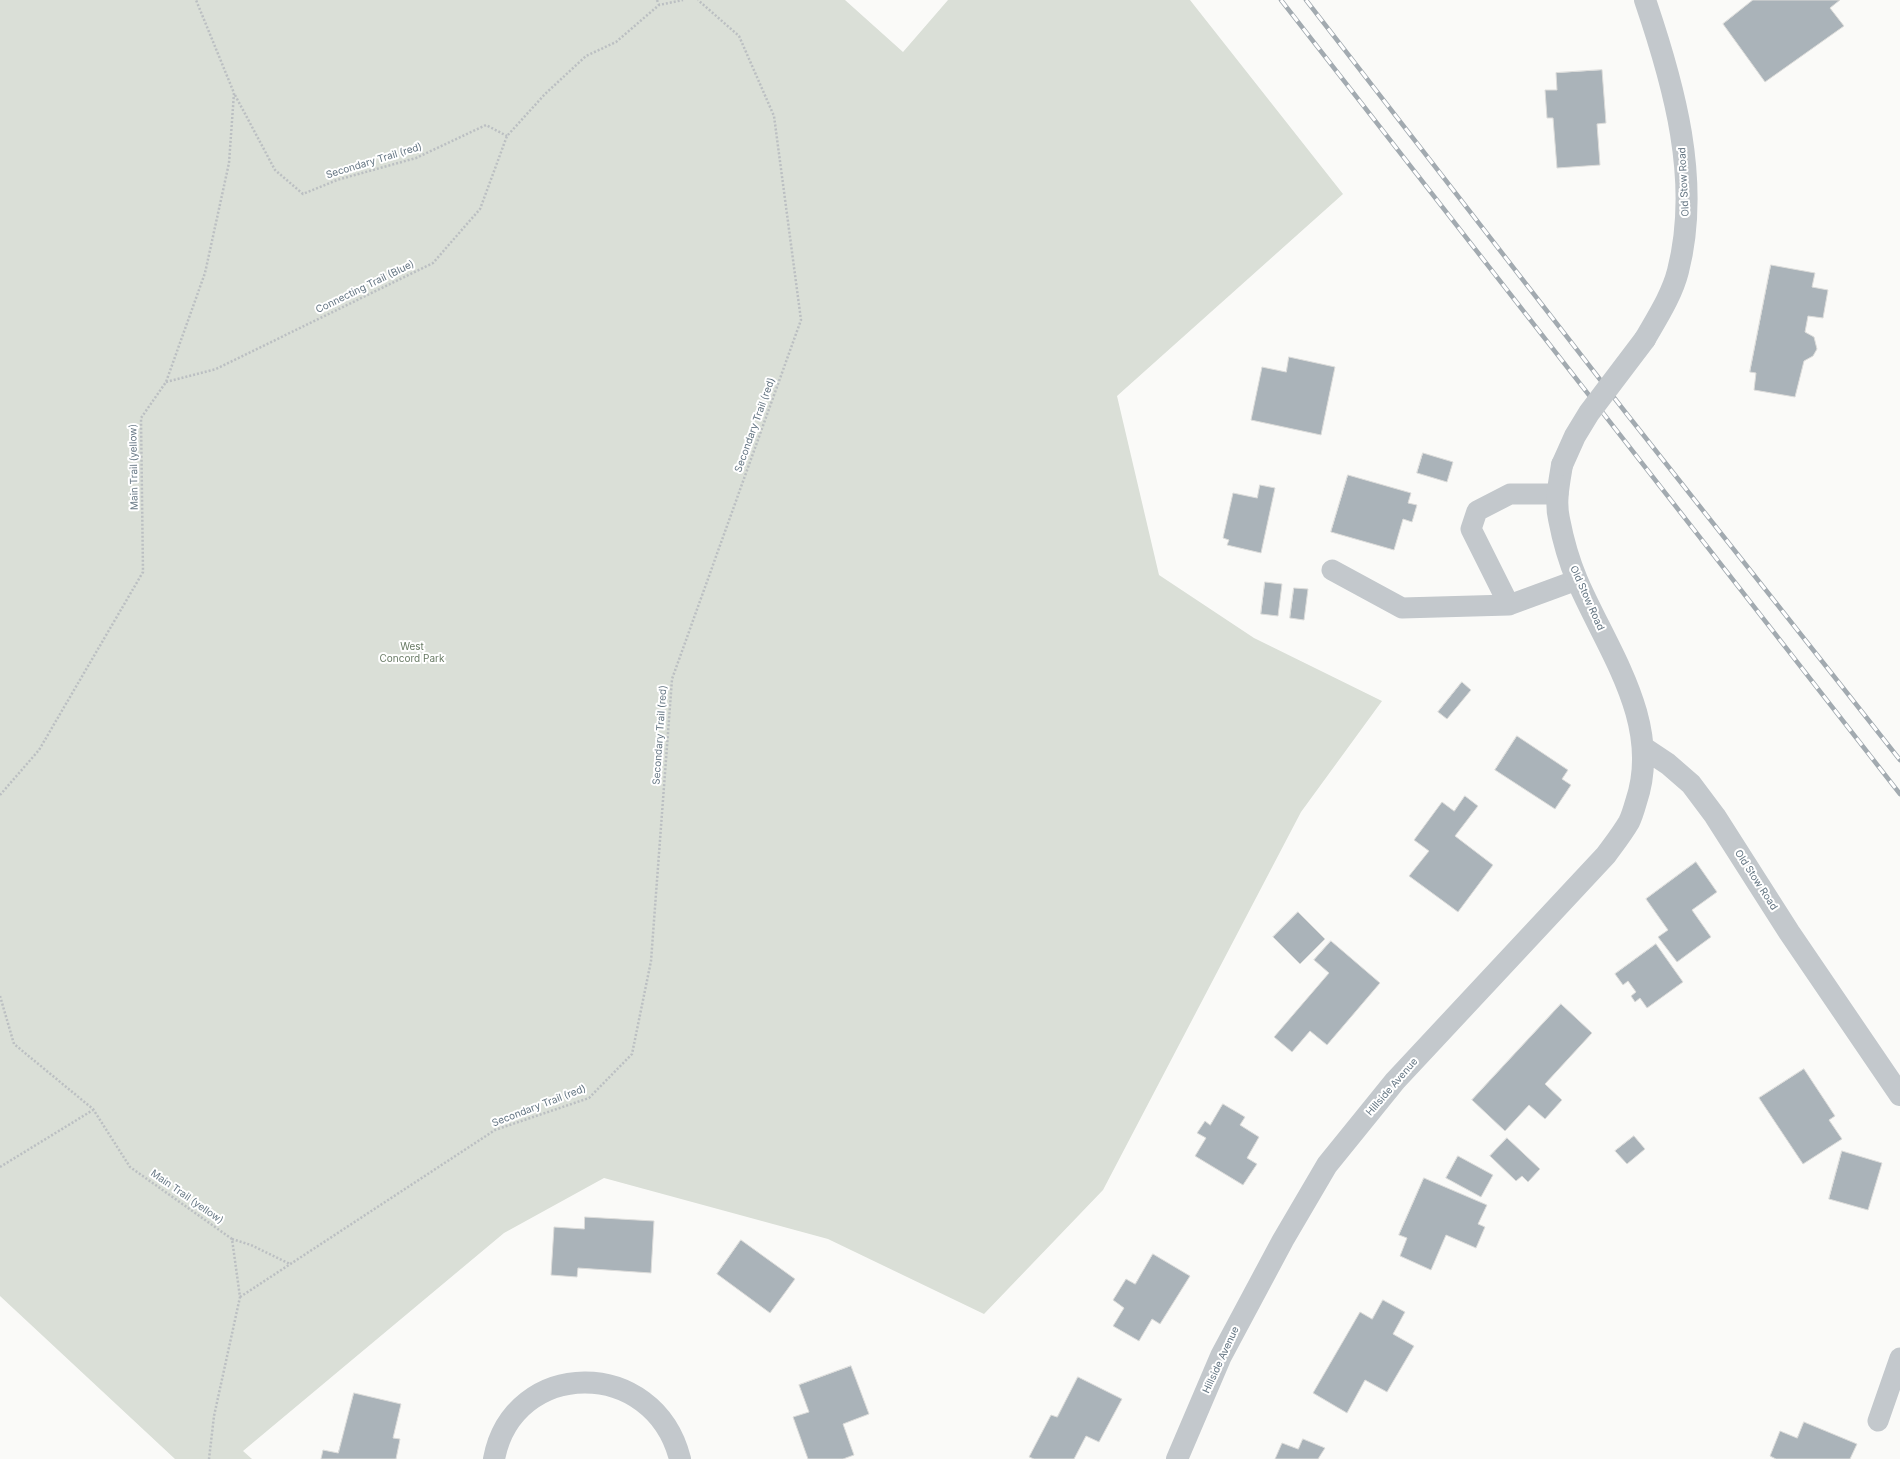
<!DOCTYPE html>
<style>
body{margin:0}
canvas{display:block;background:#fafaf8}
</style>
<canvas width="1900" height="1459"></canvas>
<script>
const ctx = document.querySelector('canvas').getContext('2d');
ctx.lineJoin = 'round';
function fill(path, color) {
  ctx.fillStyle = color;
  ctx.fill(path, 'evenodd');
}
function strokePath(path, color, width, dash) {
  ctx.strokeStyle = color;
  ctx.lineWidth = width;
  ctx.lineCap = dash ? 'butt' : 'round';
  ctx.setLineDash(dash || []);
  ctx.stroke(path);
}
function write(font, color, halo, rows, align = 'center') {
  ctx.font = font + ' Inter,sans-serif';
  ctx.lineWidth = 4;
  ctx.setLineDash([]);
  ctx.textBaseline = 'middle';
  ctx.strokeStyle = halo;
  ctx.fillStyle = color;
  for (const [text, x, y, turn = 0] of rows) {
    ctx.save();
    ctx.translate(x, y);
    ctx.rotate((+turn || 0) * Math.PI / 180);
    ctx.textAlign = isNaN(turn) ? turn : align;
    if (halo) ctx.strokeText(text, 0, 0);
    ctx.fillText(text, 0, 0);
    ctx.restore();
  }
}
const green = new Path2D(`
 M0,0H845L903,52L948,0H1190L1343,194L1117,396L1159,575L1254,638L1382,701L1301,812L1103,1190L984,1314L828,1239L604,1178L504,1233L243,1451L252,1459H175L0,1296Z`);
const building = new Path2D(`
 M1753,0H1840L1830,8L1844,26L1765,82L1723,24Z
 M1602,70L1606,123L1597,124L1600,165L1557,168L1553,118H1547L1545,90H1557L1556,73Z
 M1771,265L1815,273L1812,287L1828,290L1823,318L1808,316L1805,332L1814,337L1817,349L1813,356L1804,361L1795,397L1754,390L1756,373L1750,372Z
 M1289,357L1335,367L1321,435L1251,420L1262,367L1286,372Z
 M1423,453L1453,462L1447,482L1417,473Z
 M1348,475L1411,493L1408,503L1417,505L1412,522L1403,519L1394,550L1331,532Z
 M1260,485L1275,488L1261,553L1227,545L1229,540L1223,538L1233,493L1257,498Z
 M1265,582L1282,584L1278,616L1261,614Z
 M1294,588L1308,589L1304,620L1290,618Z
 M1462,682L1471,690L1447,719L1438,712Z
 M1517,736L1568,770L1562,779L1571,785L1555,809L1495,770Z
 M1465,796L1478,806L1455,836L1493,865L1458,912L1409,876L1429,851L1414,840L1442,802L1454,811Z
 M1696,862L1717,892L1692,910L1711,937L1677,962L1658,937L1668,930L1646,899Z
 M1298,912L1325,939L1300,964L1273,937Z
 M1331,941L1380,983L1327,1045L1310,1031L1292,1052L1274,1037L1329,973L1314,960Z
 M1656,944L1683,982L1647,1008L1640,998L1635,1002L1631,996L1636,992L1628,981L1623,985L1615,974Z
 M1561,1004L1592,1033L1545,1084L1562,1100L1545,1119L1529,1105L1505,1131L1472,1100Z
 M1804,1069L1835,1116L1829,1120L1842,1139L1803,1164L1759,1098Z
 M1223,1104L1245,1117L1240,1125L1259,1137L1247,1158L1257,1164L1243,1185L1195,1156L1206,1138L1197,1133L1205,1121L1210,1125Z
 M1634,1136L1645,1149L1627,1164L1615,1151Z
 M1507,1138L1540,1169L1528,1182L1522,1176L1516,1181L1490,1156Z
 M1842,1151L1882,1163L1868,1210L1829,1199Z
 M1458,1156L1493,1175L1481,1197L1446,1178Z
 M1424,1178L1487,1205L1478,1224L1485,1227L1476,1248L1446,1235L1431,1270L1400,1256L1407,1238L1399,1235Z
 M585,1217L654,1221L651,1273L578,1268L577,1277L551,1275L554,1227L584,1229Z
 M741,1240L795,1279L770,1313L717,1274Z
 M1153,1254L1190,1276L1160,1324L1152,1319L1139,1341L1113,1326L1124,1308L1113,1300L1126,1279L1135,1284Z
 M1383,1300L1405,1312L1393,1334L1414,1346L1387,1392L1365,1380L1347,1413L1313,1393L1360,1312L1372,1319Z
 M851,1366L869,1414L843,1424L854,1455L843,1459H808L793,1417L809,1412L799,1385Z
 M1078,1377L1122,1399L1099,1442L1086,1436L1074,1459H1034L1029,1457L1051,1415L1057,1417Z
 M354,1393L401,1404L393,1438L400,1439L396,1459H321L323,1450L338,1453Z
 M1804,1422L1857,1444L1850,1459H1776L1770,1456L1780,1431L1797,1438Z
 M1303,1439L1325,1448L1318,1459H1275L1282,1443L1298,1449Z`);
const path = new Path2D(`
 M657,0L659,5
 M235,95L275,170L303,194L337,180L416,158L486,125L507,136
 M166,382L216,369L433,263L480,209L507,136L545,94L586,56L616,42L659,5L683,0
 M0,795L39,750L143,572L141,418L166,382L205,273L229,163L234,93L196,0
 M0,996L14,1044L93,1109L130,1167L232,1239L240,1297L214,1416L209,1459
 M0,1167L93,1110
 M232,1239L251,1245L290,1264
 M240,1297L495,1130L589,1098L632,1054L651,961L672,679L801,320L774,116L739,36L698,0`);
const service = new Path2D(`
 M1332,570L1402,608L1509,605L1577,580
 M1509,605L1471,529L1477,511L1510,494H1558
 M1878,1421L1900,1358`);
const minor = new Path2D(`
 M1645,339C1657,318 1672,295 1678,271C1701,181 1674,85 1645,0
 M1644,748L1668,764L1691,784L1715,816L1789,932L1900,1095
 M494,1459C513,1358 654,1356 680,1459
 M1177,1459L1221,1356L1283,1240L1327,1165L1395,1081L1606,855C1614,844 1622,834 1629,822C1632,816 1634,809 1636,802C1663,723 1607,650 1577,580C1569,561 1563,540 1559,519C1555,502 1559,483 1562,465`);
const rail = new Path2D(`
 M1281,0L1900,794
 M1306,0L1626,413L1900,760`);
const minorBridge = new Path2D(`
 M1562,465L1575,436L1589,413L1645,339`);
const streetNames = [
 ["Secondary Trail (red)",374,161,-17],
 ["Old Stow Road",1684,182,-93],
 ["Connecting Trail (Blue)",365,287,-26],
 ["Secondary Trail (red)",755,425,-70],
 ["Main Trail (yellow)",134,467,-91],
 ["Old Stow Road",1587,598,66],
 ["Secondary Trail (red)",660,735,-86],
 ["Old Stow Road",1756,880,57],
 ["Hillside Avenue",1392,1087,-49],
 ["Secondary Trail (red)",539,1106,-21],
 ["Main Trail (yellow)",187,1197,35],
 ["Hillside Avenue",1221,1360,-65]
];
const parkNames = [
 ["West",412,647],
 ["Concord Park",412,659]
];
fill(green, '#dadfd7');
fill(building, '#aab3b9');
strokePath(building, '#dcdcda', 1);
strokePath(path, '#bbbfc2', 2.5, [2, 2]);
strokePath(service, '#c3c8cc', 21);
strokePath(minor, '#c3c8cc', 22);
strokePath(rail, '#a2aab0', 4.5);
strokePath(rail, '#fff', 3, [9]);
strokePath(minorBridge, '#c3c8cc', 22);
write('10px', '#657683', '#fff', streetNames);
write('10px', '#687a64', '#fff', parkNames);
</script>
